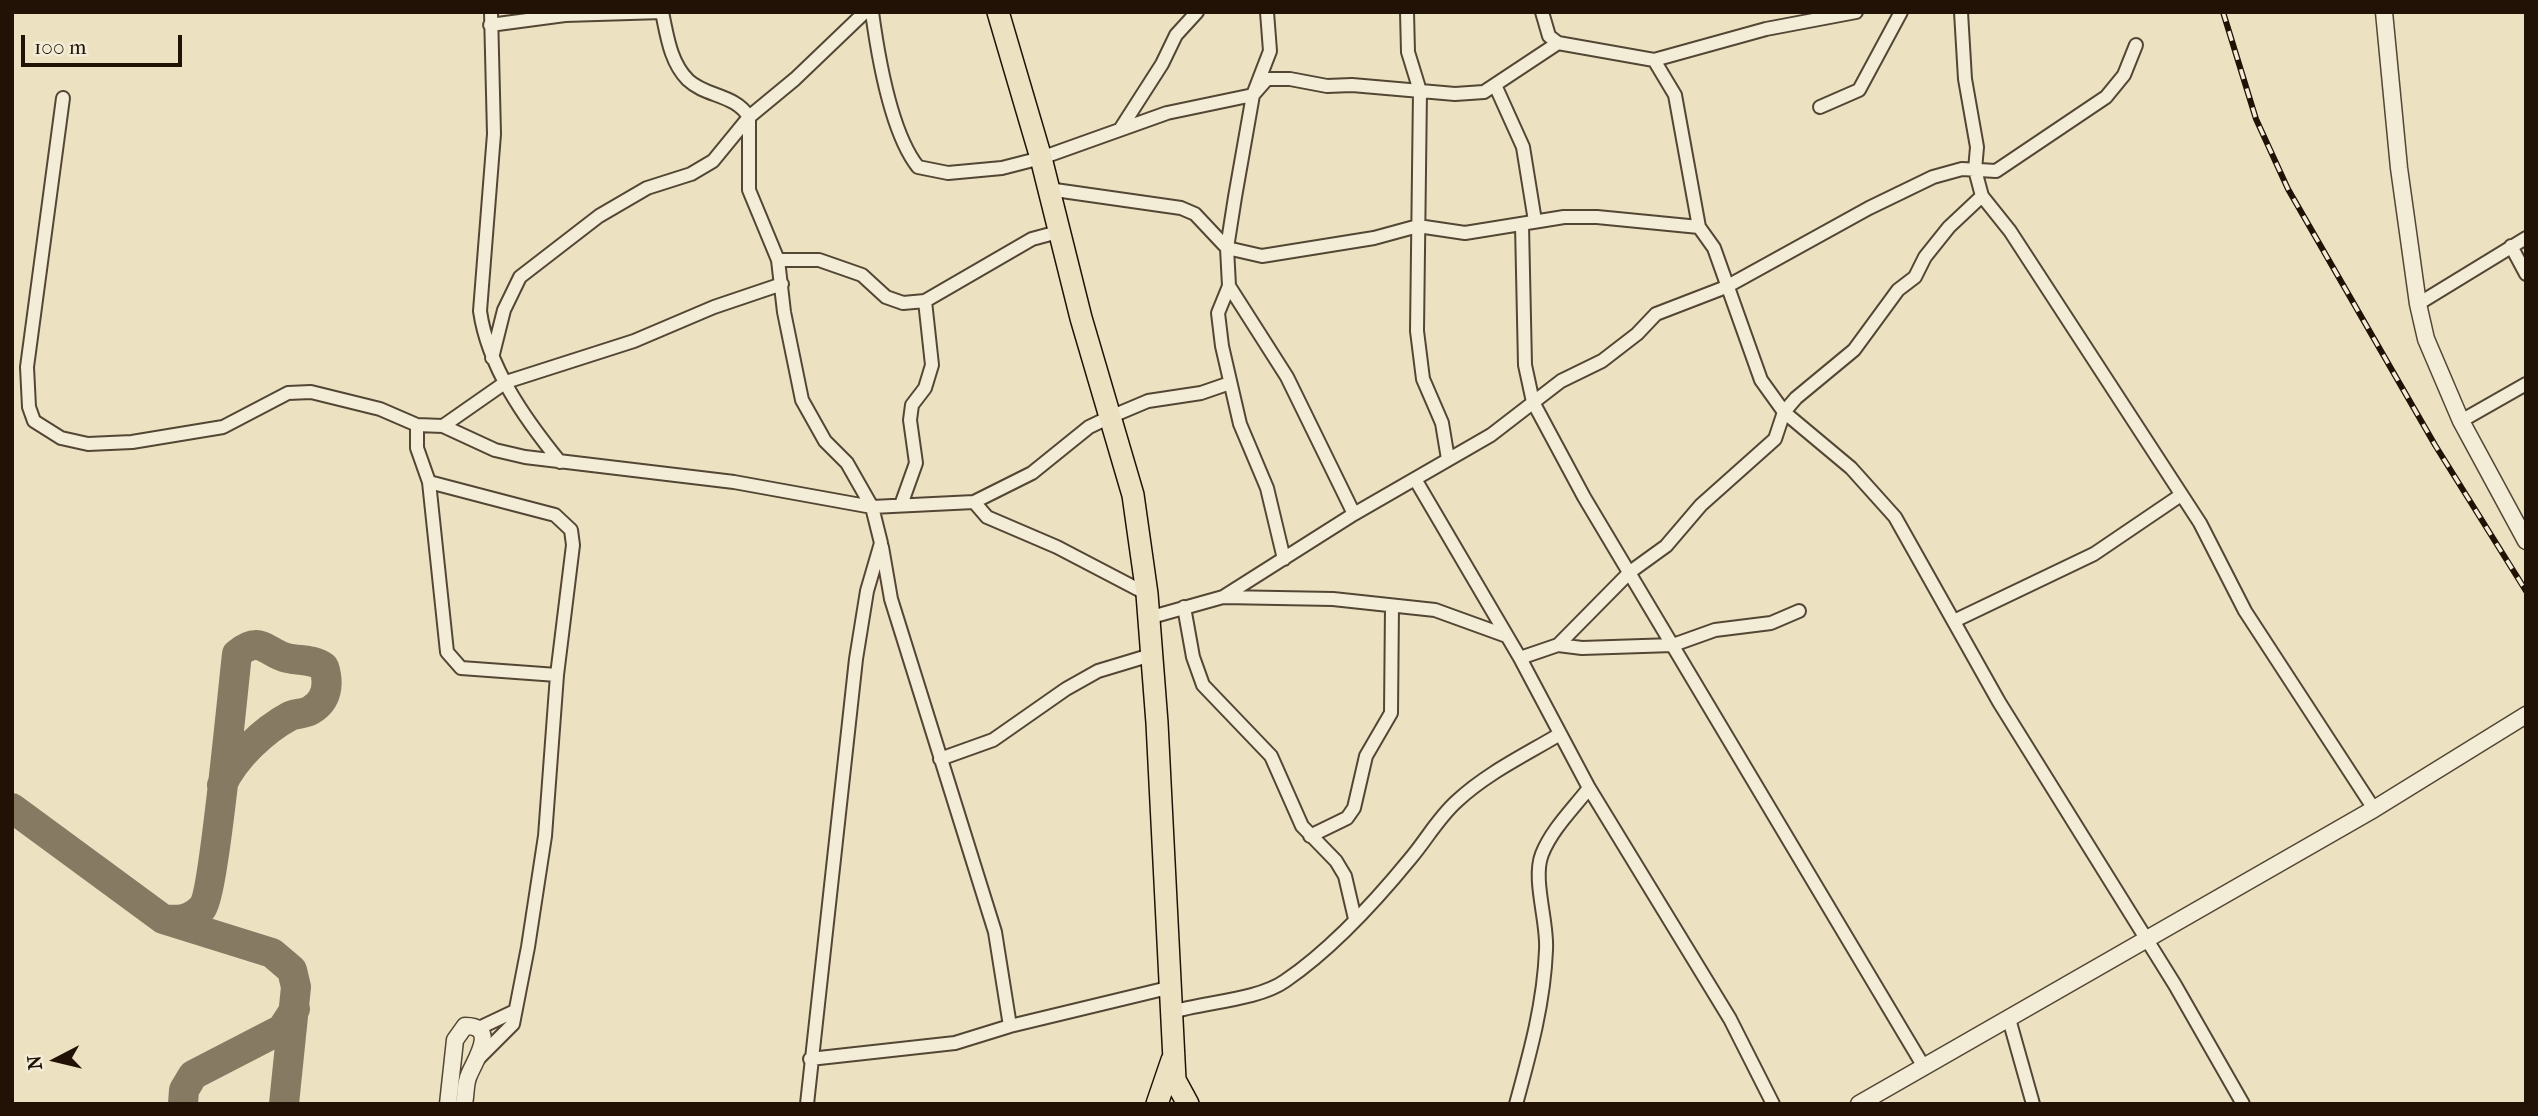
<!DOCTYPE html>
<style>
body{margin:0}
#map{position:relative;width:2538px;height:1116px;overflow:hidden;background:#ece2c1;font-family:"IM FELL French Canon",serif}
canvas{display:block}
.frame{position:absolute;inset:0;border:14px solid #211205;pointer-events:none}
.north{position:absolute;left:21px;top:1025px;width:70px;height:70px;-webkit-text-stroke:5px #f3ecd7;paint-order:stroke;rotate:263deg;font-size:19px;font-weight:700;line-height:28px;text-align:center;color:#211205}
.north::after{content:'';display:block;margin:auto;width:24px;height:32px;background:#211205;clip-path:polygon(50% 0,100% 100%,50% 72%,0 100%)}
.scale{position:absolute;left:21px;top:35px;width:161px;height:32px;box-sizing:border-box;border:4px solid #211205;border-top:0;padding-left:9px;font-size:21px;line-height:24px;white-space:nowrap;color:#211205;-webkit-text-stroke:5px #f3ecd7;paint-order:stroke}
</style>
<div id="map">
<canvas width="2538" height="1116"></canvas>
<div class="frame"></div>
<div class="north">N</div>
<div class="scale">100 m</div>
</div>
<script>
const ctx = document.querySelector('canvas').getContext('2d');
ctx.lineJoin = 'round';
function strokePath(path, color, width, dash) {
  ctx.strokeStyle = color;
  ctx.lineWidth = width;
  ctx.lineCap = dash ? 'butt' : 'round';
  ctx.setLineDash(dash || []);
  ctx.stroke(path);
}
const taxiway = new Path2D(`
 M12,808L163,919L272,953L292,970L296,987L284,1104
 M163,919C178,921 191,920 202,908C214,894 233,688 237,654C261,634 266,653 287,658C300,661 314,659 324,667C329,683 328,700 311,710C305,714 297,713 290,716C264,730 234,758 222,785
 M183,1104L184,1090L193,1075L282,1029L295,1009`);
const minor = new Path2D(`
 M491,12L494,134L480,311C488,367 525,419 560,462
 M662,12C667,35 670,62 688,80C706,97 735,94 749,117V190L778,260L784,312L802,400L825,441L847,463L872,507L974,502L1032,473L1089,427L1110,417L1148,401L1201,393L1230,383
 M872,12C878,56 891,133 918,167L948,173L1002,168L1041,158L1167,113L1253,95L1267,79H1290L1327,86L1352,85L1455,94L1484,92L1558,43L1654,60L1766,29L1856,12
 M1267,12L1270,51L1253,95L1235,197L1227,248L1229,286L1287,377L1354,514
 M1407,12L1408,52L1420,91L1417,331L1423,379L1442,423L1448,459
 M1542,12L1549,36L1558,43
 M1961,12L1965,79L1977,147L1975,170L1982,196L2010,231L2200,523L2245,611L2374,809
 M490,25L565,15L662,12
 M1654,60L1675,95L1699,227L1714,248L1761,380L1784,412L1851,468L1895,517L1999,702L2175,985L2243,1104
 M1495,85L1523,147L1535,221
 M63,98L27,367L29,407L34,421L61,438L88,444L132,442L223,427L288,393L311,392L380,409L417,425L443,426L495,450L525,457L734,482L872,507L881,543L867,591L856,659L807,1104
 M1820,107L1859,90L1901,12
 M1121,128L1162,64L1176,35L1197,12
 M1048,189L1181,208L1195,214L1227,248L1262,256L1374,238L1418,226L1465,233L1564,217H1597L1699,227
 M1522,225L1525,365L1533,402L1584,497L1924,1067
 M2511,246L2526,274
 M778,260H819L862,275L886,297L903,303L925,301L1032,239L1058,232
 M1229,286L1218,313L1222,346L1240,424L1267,488L1284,559
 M2418,304L2526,238
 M492,358L504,310L520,277L599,216L647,188L691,174L713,161L749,117L795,79L865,12
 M2461,421L2526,384
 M417,425V448L429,482L447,652L461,668L557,675
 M443,426L506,382L634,341L714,307L782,284
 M1415,479L1520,658L1589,788L1730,1019L1773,1104
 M429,482L555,515L571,530L573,545L557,675L545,836L528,947L513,1024L478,1059
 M974,502L987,517L1057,547L1147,594
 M901,505L916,463L910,420L912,405L925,388L932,365L925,301
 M1223,597L1333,599L1435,610L1504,635
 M1184,607L1193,657L1203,685L1271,756L1302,826L1336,861L1345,876L1355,919
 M1148,618L1223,597L1354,514L1491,435L1561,381L1602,361L1637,334L1656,314L1726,287L1869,208L1933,177L1962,169L1996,171L2106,97L2124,75L2136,45
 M1954,621L2094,554L2181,495
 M1558,645L1582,648L1673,645L1715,630L1771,623L1799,611
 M1520,658L1558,645L1630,572L1666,546L1701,505L1775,439L1784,412L1796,398L1854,350L1898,290L1915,277L1925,257L1949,227L1982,196
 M940,759L993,740L1066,689L1098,671L1151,655
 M1310,836L1347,818L1354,808L1366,756L1391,713L1392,606
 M1172,1012C1205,1002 1258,1000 1285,981C1332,949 1374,903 1410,859C1427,839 1438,818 1457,801C1487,773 1525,755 1560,734
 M2009,1019L2033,1104
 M1010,1026L1172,987
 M477,1029L515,1011
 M810,1059L955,1043L1010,1026L995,932L891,599L882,547
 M1516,1104C1530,1053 1544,1003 1546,950C1548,922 1532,879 1542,854C1552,829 1573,809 1589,788`);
const tertiary = new Path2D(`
 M2384,12L2399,168L2418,304L2426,339L2461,421L2526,541
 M448,1104L455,1040L465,1026C499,1026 475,1060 469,1075C465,1083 466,1095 464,1104
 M1859,1104L2374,809L2526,715`);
const primary = new Path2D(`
 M998,12L1041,158L1081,318L1133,495L1147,594L1157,723L1175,1080L1188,1104
 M1157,1104L1172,1060`);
const rail = new Path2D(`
 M2223,12L2256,119L2288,189L2435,445L2526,591`);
strokePath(taxiway, '#867a63', 30);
strokePath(minor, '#544634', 16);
strokePath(tertiary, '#544634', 19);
strokePath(primary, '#211205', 24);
strokePath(minor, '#f3ecd7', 12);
strokePath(tertiary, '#f3ecd7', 16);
strokePath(primary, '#ece2c1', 21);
strokePath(rail, '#211205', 6);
strokePath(rail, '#f3ecd7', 3.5, [10]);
</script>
